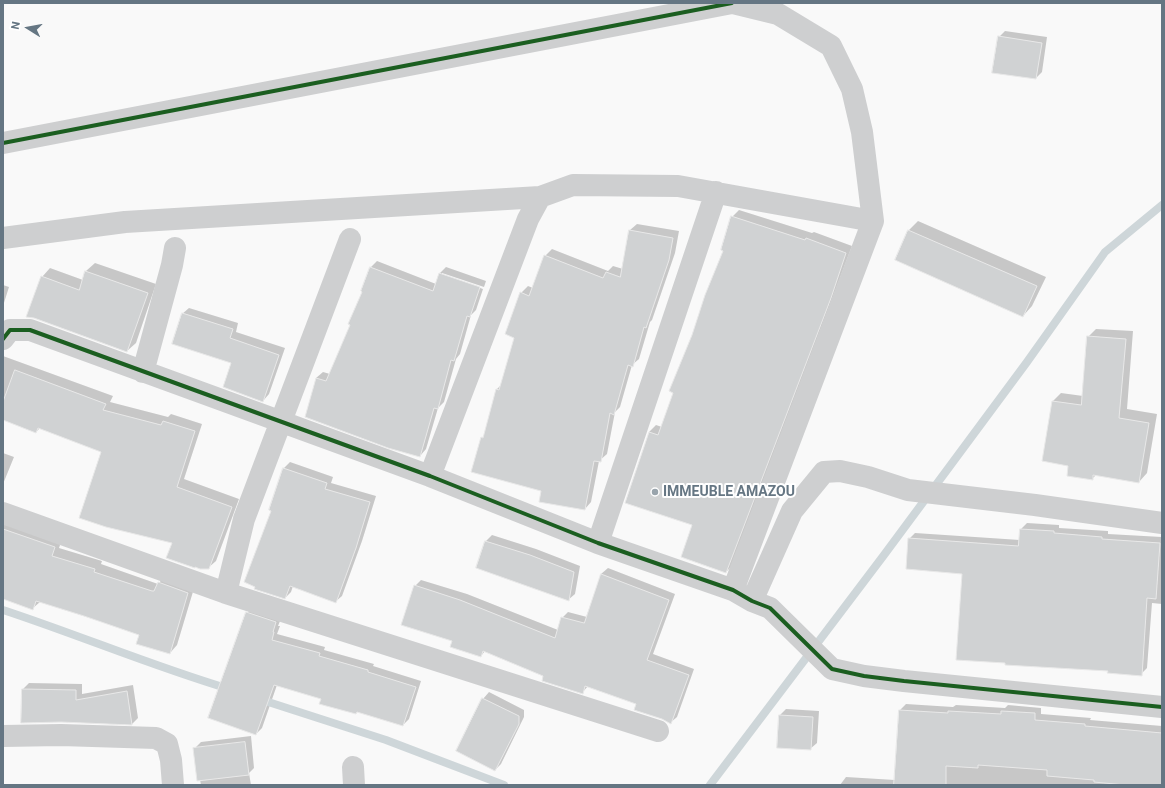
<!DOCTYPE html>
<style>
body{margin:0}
#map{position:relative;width:1165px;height:788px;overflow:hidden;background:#f9f9f9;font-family:Roboto,sans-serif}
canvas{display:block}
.frame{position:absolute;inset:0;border:4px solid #657683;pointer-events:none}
.north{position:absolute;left:8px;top:8px;width:40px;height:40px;-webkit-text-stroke:3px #fff;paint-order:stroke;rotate:281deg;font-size:11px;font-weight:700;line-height:16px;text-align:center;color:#657683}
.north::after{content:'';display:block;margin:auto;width:14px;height:18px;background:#657683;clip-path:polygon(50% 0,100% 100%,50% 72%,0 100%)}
</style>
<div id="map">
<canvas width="1165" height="788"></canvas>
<div class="frame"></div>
<div class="north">N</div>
</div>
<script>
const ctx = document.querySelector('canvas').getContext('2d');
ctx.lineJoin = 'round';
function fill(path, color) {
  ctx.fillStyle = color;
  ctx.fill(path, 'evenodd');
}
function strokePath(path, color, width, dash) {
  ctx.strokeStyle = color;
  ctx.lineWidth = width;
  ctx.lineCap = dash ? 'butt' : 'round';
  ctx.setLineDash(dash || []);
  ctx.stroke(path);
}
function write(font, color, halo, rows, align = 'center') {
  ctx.font = font + ' Roboto,sans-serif';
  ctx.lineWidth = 4;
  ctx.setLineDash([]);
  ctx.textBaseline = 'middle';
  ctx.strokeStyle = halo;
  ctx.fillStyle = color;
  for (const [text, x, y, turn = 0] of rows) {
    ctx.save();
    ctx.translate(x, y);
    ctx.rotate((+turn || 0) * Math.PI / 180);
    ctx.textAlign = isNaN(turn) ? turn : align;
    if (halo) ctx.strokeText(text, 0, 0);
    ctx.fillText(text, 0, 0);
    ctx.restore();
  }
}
const shadow = new Path2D(`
 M1005,31L1047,37L1042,72L1036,78L999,37Z
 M739,210L812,233L814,232L852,246L733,565L726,572L693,524L649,432L656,425L662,427L693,335L725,250L732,217Z
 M918,221L1046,277L1032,306L1023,316L896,260L909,230Z
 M637,224L679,231L675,253L652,320L650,322L639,359L632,365L620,407L615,412L607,454L599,461L591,502L585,509L542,491L482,438L484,435L497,389L502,384L515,337L521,293L528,286L533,288L545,256L552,249L608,271L613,266L623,269L630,230Z
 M377,261L436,284L440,273L446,267L486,281L484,287L442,273V275L483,289L476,310L471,315L460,354L456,359L444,402L438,408L426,449L420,456L316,378L323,372L330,374L364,291L370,268Z
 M95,263L156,284L136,343L127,351L42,277L50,268L83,280L86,271Z
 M3,285L9,287L3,306Z
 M189,308L238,323L236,332L285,348L269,394L263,401L232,363L182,314Z
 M1096,329L1133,331L1127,409L1157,414L1147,473L1139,482L1096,475L1092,479L1069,465L1043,460L1053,401L1061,393L1083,396L1088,337Z
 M3,356L113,396L110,402L168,417L171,414L202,424L184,479L239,499L216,561L208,568L173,543L102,452L40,428L36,432L3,419Z
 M3,453L14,457L3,484Z
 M290,462L333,477L331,483L376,496L362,541L342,596L335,602L293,586L291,592L285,598L273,510L270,509L284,468Z
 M3,519L62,539L59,548L102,561L101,564L158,584L166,575L195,585L177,645L170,653L140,634L40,602L33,608L3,598Z
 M1027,523L1059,525V528L1108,531V534L1162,537V604L1152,603L1147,668L1141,674L1109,670L963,573L909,539L915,533L1020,540L1021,529Z
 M492,535L536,549L580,566L575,594L568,600L478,567L486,541Z
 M608,568L675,594L653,654L694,669L677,717L670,723L637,703L588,686L582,693L544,675L485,651L481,656L453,641L415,586L421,580L467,594L558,630L562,618L568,612L587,617L601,574Z
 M253,607L282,616L278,626H280L277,634L325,647L324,650L374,664L373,666L421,681L409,719L403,725L322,698L277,685L262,728L256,734L247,613Z
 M29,683L82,684V694L133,685L138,718L132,724L23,689Z
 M489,692L524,710V717L501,764L495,770L483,699Z
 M906,704L953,707L956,705L1005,708L1008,705L1041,708V714L1091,718L1090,720L1162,726V785H840L846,777L895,780L900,710Z
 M786,709L819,711L817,743L810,749L780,715Z
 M251,736L254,768L249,773L251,785H201L194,749L201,742Z`);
const stream = new Path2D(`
 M3,610C79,635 152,666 229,689
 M259,699L386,740L504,785
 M710,785L884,555L1027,362L1105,252L1162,205`);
const building = new Path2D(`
 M998,36L1042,43L1036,79L992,73Z
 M731,216L805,240L806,238L846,253L831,298L726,573L681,557L692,525L625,503L649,432L658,435L673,393L669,391L692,335L705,295L723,251L721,250Z
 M629,230L673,238L669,260L646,328L644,327L633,367L628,365L614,415L610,413L601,462L594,461L585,510L539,502L541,491L471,472L481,437L483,438L496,389L499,390L514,338L505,334L520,292L529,296L544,255L603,278L606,272L620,277Z
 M908,230L1037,286L1023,317L895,260Z
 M370,267L433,291L439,273L480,287L470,317L467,316L454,361L451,360L438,409L434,408L420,457L388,448L305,417L316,378L326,381L350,325L348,324L362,292L361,291Z
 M85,271L148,293L127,352L34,318L26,317L41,276L79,290Z
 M182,313L233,329L230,338L279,355L263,402L223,387L231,363L172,344Z
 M1087,336L1126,339L1119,418L1149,423L1139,483L1093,475V480L1067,476L1068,466L1042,461L1052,401L1081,405Z
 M15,370L106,404L103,410L161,425L163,421L195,431L177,487L232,507L209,569H200L195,567V568L166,558L172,543L106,527L79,518L101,452L38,428L36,433L3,420V402Z
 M283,468L327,483L325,489L370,502L356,548L336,603L290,586L285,599L254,589L255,587L244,582L271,511L269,510Z
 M3,529L55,547L52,556L95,569L94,572L152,591H154L158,582L188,593L170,654L136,644L139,635L84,616L36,601L33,610L3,599Z
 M1020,529L1054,531V533L1102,537V539L1160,543L1156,599L1147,598L1142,676L1107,673L1108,671L1005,665V663L956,660L962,574L906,569L908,538L1018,546Z
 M485,541L530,555L574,572L569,601L476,568Z
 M601,574L669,600L647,660L689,675L671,724L662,719L634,710L636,704L585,686L583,694L542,681L543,676L483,651L481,657L450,647L452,641L401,625L414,585L460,600L555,638L561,617L584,623Z
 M246,612L276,622L273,632H274L272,640L320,653L319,656L368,670V672L416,687L403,726L357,712L356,714L319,704L321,699L274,685L256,735L208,718Z
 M22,689L76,690V700L127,691L132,725L61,722L21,723Z
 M482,698L519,716V724L495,771L456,751Z
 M899,710L948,713V711L1001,714V711L1035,713V720L1085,724V726L1162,733V785H1125L1094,782V780L1047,776V770L978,765V768L946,766V785H894Z
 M779,715L813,717L811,750L777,748Z
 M245,742L249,775L197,781L193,748Z`);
const minor = new Path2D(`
 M3,143L732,3
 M3,238L125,222L540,197
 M3,339L10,330H30L430,476L598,543L733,590L752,601L770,608L832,669L864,676L904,681L1162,707
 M143,372L172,265L175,248
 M430,476L528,219L540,197L573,185L678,186L873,221
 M3,513L226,593L658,731
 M598,543L716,192
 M733,590L873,221L862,132L852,89L831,46L778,14L733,3
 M226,593L244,519L350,239
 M752,601L792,511L824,472L840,471L868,477L908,490L1035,505L1162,523
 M3,736L61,735L156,738L167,744L171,760L173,785
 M353,767L354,785`);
const cycleway = new Path2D(`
 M3,143L732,3
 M3,339L10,330H30L430,476L598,543L733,590L752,601L770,608L832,669L864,676L904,681L1162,707`);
const markers = [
 [655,492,4,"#99a4ac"]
];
const poiNames = [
 ["IMMEUBLE AMAZOU",663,492]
];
fill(shadow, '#0003');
strokePath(stream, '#ced6d9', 8);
fill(building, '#d0d2d3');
strokePath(building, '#e8e8e8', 1);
strokePath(minor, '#cecfd0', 22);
strokePath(cycleway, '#1b5e20', 4);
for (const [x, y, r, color] of markers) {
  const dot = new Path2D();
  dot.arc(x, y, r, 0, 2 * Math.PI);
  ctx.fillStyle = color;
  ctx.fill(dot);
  strokePath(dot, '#fff', 1.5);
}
write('bold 14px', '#657683', '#fff', poiNames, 'left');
</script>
